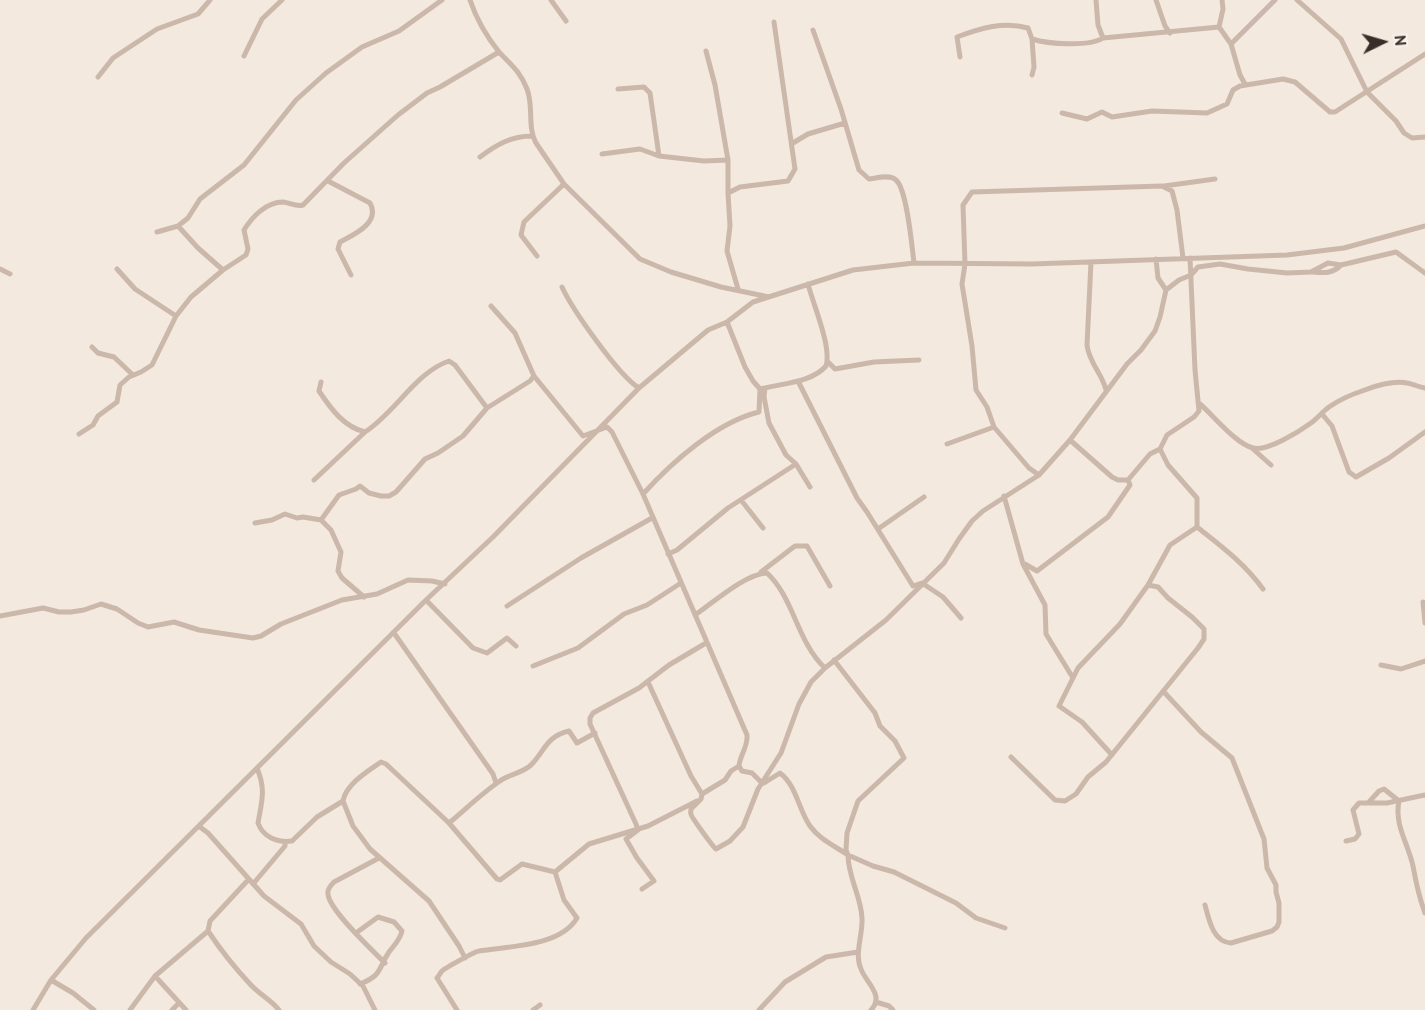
<!DOCTYPE html>
<style>
body{margin:0}
#map{position:relative;width:1425px;height:1010px;overflow:hidden;background:#f3e9df;font-family:"PT Sans",sans-serif}
canvas{display:block}
.north{position:absolute;left:1353px;top:12px;width:60px;height:60px;-webkit-text-stroke:4px #faf3eb;paint-order:stroke;rotate:85deg;font-size:16px;font-weight:700;line-height:24px;text-align:center;color:#392e2a}
.north::after{content:'';display:block;margin:auto;width:21px;height:27px;background:#392e2a;clip-path:polygon(50% 0,100% 100%,50% 72%,0 100%)}
</style>
<div id="map">
<canvas width="1425" height="1010"></canvas>
<div class="north">N</div>
</div>
<script>
const ctx = document.querySelector('canvas').getContext('2d');
ctx.lineJoin = 'round';
function strokePath(path, color, width, dash) {
  ctx.strokeStyle = color;
  ctx.lineWidth = width;
  ctx.lineCap = dash ? 'butt' : 'round';
  ctx.setLineDash(dash || []);
  ctx.stroke(path);
}
const minor = new Path2D(`
 M470,0C476,18 487,37 499,52C511,65 520,71 527,89C534,107 527,127 536,143L564,184L640,259L671,272L721,287L769,297
 M551,0L566,21
 M1096,0L1098,25L1103,38
 M1156,0L1165,26L1170,33
 M1222,0L1223,9L1219,27L1231,44L1240,75L1245,84
 M1297,0L1341,39L1367,92L1396,121L1404,133L1412,138L1425,137
 M813,30L841,109L859,170L869,179C877,178 890,174 896,180C907,189 912,247 914,263
 M1231,44L1275,0
 M706,51L715,85L728,160V193L730,226L727,251L738,289
 M244,56L262,19L282,0
 M960,57L957,37C981,28 1004,21 1028,28L1032,39C1048,44 1089,47 1103,38L1219,27
 M1032,75L1034,67L1032,39
 M98,77L113,58L157,29L198,14L210,0
 M618,89L644,87L650,93L659,156
 M1062,113L1087,119L1102,112L1112,117L1152,111L1207,113L1227,104L1233,90L1240,86L1283,79L1295,82L1330,112H1335L1425,54
 M793,143L808,134L845,123
 M602,154L640,149L659,156L704,161L728,160
 M480,157C496,145 511,136 532,136
 M328,181L370,203C381,223 353,235 340,242L338,249L351,275
 M1164,186L1215,179
 M728,193L740,187L788,181L795,169L774,22
 M178,226L198,248L223,270
 M157,232L178,226L188,218L200,199L244,165L296,100L326,73L362,47L399,31L442,0
 M537,256L521,235L524,222L564,184
 M1156,259L1158,278L1166,290
 M1091,262L1087,345C1089,363 1102,373 1106,390
 M0,269L10,274
 M117,269L135,289L176,316
 M1312,272C1323,273 1333,274 1341,265
 M562,287C572,309 619,376 639,388
 M491,306L515,333L534,376L583,436L607,427L612,432L643,494L747,735C748,748 740,754 739,766
 M727,322L745,367L753,381L760,389L765,388L764,397L769,423L786,455L796,464L810,487
 M92,347L98,353L114,357L133,375
 M827,361L835,369L874,362L919,360
 M798,381L857,498L867,512L913,586L922,583L943,597L961,618
 M321,382L319,391C331,409 344,427 365,432C395,413 416,372 449,361L455,365L487,408
 M765,388C785,383 812,382 826,366C832,347 813,304 808,284
 M1200,404C1214,416 1236,444 1253,448C1267,452 1300,431 1311,423C1318,418 1322,412 1329,407C1339,400 1350,395 1362,391C1374,386 1394,380 1407,383C1413,384 1419,387 1425,388
 M1322,414L1332,426L1349,472L1356,477L1389,458L1425,432
 M79,434L93,425L98,416L117,402L120,385L129,377L141,372L152,365L176,316L191,297L223,270L246,255L248,249L244,230C252,217 266,202 283,202C291,203 296,207 303,205L344,163L398,115L427,93L440,87L499,52
 M1070,440L1112,477L1118,480H1128L1150,454L1160,449L1167,435L1194,417L1199,411L1195,370L1190,258
 M947,444L994,427
 M1160,449L1168,465L1197,498V527
 M1253,449L1271,465
 M1039,475L1029,468L994,427L987,407L976,390L972,346L962,284L965,264L963,205L972,192L1162,186L1172,191L1177,210L1183,258
 M314,480L365,432
 M643,494C672,462 717,422 759,412L760,389
 M1004,496L1023,564L1045,605L1046,634L1073,678
 M741,500L763,528
 M321,520L339,495L356,489L360,486L369,493L381,496H389L396,492L425,459L438,453L463,436L487,408L530,381L534,376
 M255,523L272,520L285,514L297,518L303,517L321,520L331,530L341,552L338,571L342,578L364,597
 M1197,527C1222,547 1244,563 1263,589
 M878,529L924,497
 M668,554L677,550L728,508L796,464
 M1025,564L1037,571L1108,517L1130,485L1128,480
 M761,572L795,546H807L830,586
 M426,600L473,648L487,653L507,638L516,646
 M1423,602L1425,623
 M507,606L581,558L652,518
 M695,615C714,602 745,574 767,573C794,598 797,642 825,668
 M0,616L43,608L59,612H71L84,610L101,604L117,609L138,623L148,627L174,622L199,630L253,638L261,636L281,624L342,600L377,594L408,580L432,581L445,584
 M394,633L493,774L496,783
 M834,660L875,713L880,726L895,741L904,758L858,801L847,833L846,850L848,855L873,866L894,872L956,903L976,918L1005,928
 M1381,665L1401,669L1425,661
 M533,666L578,648L624,614L647,605L681,583
 M648,682L691,776L702,794
 M1163,691L1201,732L1232,758L1264,839L1267,868L1276,885V892L1279,903V922L1277,927L1272,931L1231,943C1213,942 1209,920 1205,905
 M1112,755L1082,722L1059,706L1078,668L1120,624L1148,585L1170,545L1197,527
 M1011,757L1055,800L1065,801L1076,794L1088,777L1106,762L1198,648L1204,639V629L1192,617L1168,598L1158,587L1148,585
 M739,766L731,771L725,780L702,794L701,799L691,809C691,811 690,813 691,814C691,817 714,848 716,849L730,841L743,827L758,789L781,753L799,704L811,682L825,668L886,620L944,563L959,539L972,521L983,511L1039,475L1070,440L1127,364L1141,350L1155,331L1160,317L1166,290L1179,280L1191,275L1198,267L1220,264L1248,269L1287,273L1311,272L1328,263L1341,265L1396,252L1425,273
 M739,766L742,771L752,773L762,783
 M257,768C266,790 262,800 258,823C263,837 277,843 292,841L317,817L343,801C346,784 368,771 381,762L386,764L449,823L497,879L500,880L522,864L555,872
 M764,783L780,773C797,786 798,809 810,826C820,840 835,846 848,855C848,877 861,896 862,918C863,935 854,954 861,969C866,983 885,995 871,1010
 M343,801L353,826L370,849L429,901L459,946L465,958
 M1399,801C1394,825 1408,843 1413,866C1416,883 1419,897 1425,913
 M1369,802L1379,791L1384,789L1399,801
 M449,823C466,809 482,793 500,781C509,774 524,773 532,764C545,750 547,736 569,731L577,743L595,733
 M200,827L208,833L264,896L301,924L314,946L331,962L350,974L363,986L375,1010
 M1346,841L1355,839L1359,834L1353,810L1359,803H1387L1425,795
 M379,858L334,882C331,885 327,889 328,894C329,910 373,951 385,963
 M555,872L589,844L648,826L697,801
 M249,879L210,921L208,931C220,949 235,968 250,984C259,994 271,1000 279,1010
 M253,884L285,846V842
 M642,889L654,881L637,858L626,839L638,830L636,824L590,724V718L593,713L639,688L669,665L706,643
 M356,933L378,917L394,922L402,931C400,940 395,944 389,952C378,968 383,975 360,984
 M155,976L186,1010
 M51,980L73,993L94,1010
 M876,1002L889,1006L893,1010
 M33,1010L51,980L86,938L426,600L493,537L639,388L708,330L727,322L753,302L853,270L914,263L1032,264L1287,255L1344,248L1425,226
 M130,1010L155,976L208,931
 M172,1010L179,1003
 M457,1010L437,978C439,976 440,973 442,971C445,968 476,951 479,951C508,946 560,947 577,918L564,900L555,872
 M533,1010L540,1005
 M759,1010L785,982L826,957L858,952`);
strokePath(minor, '#cbb8aa', 5);
</script>
